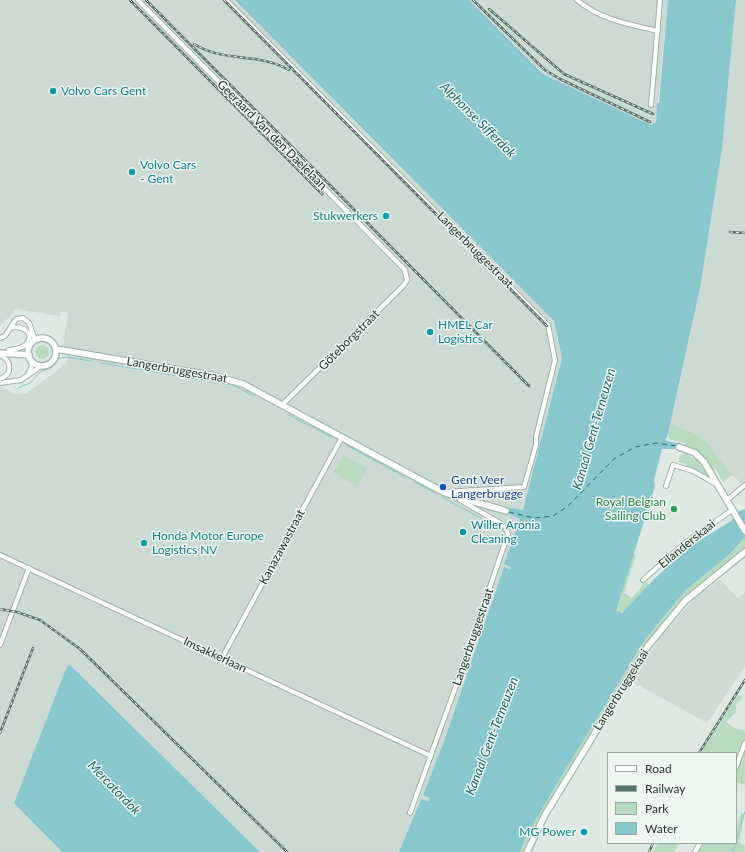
<!DOCTYPE html>
<meta charset="utf-8">
<style>
body{margin:0}
#map{position:relative;width:745px;height:852px;overflow:hidden;background:#dfe9e4;font-family:Lato,sans-serif}
canvas{display:block}
.legend{position:absolute;left:607px;top:752px;width:130px;height:92px;box-sizing:border-box;background:#eff6f2;border:1px solid #9daaa4;margin:0;padding:5px 7px;list-style:none;font-size:12px;color:#213830}
.legend li{display:flex;align-items:center;gap:8px;height:20px}
.legend b{width:20px;border:1px solid #9daaa4}
</style>
<div id="map">
<canvas width="745" height="852"></canvas>
<ul class="legend">
<li><b style="height:5px;background:#fff"></b>Road</li>
<li><b style="height:5px;background:#5b746c"></b>Railway</li>
<li><b style="height:11px;background:#b8dabf"></b>Park</li>
<li><b style="height:11px;background:#88c7cd"></b>Water</li>
</ul>
</div>
<script>
const ctx = document.querySelector('canvas').getContext('2d');
ctx.lineJoin = 'round';
function fill(path, color) {
  ctx.fillStyle = color;
  ctx.fill(path, 'evenodd');
}
function strokePath(path, color, width, dash) {
  ctx.strokeStyle = color;
  ctx.lineWidth = width;
  ctx.lineCap = dash ? 'butt' : 'round';
  ctx.setLineDash(dash || []);
  ctx.stroke(path);
}
function write(font, color, halo, rows, align = 'center') {
  ctx.font = font + ' Lato,sans-serif';
  ctx.lineWidth = 3;
  ctx.setLineDash([]);
  ctx.textBaseline = 'middle';
  ctx.strokeStyle = halo;
  ctx.fillStyle = color;
  for (const [text, x, y, turn = 0] of rows) {
    ctx.save();
    ctx.translate(x, y);
    ctx.rotate((+turn || 0) * Math.PI / 180);
    ctx.textAlign = isNaN(turn) ? turn : align;
    if (halo) ctx.strokeText(text, 0, 0);
    ctx.fillText(text, 0, 0);
    ctx.restore();
  }
}
const built = new Path2D(`
 M0,0H235L554,321L562,358L523,510L508,509L507,513L521,519L505,564L511,566L510,569L504,567L444,741L423,795L430,798L428,801L421,799L399,852H260L70,665L67,666L14,803L62,852H0V387L16,394L27,393L67,363L69,347L63,346L68,313L61,311L60,316L16,309L0,327Z
 M469,0H668L656,122L651,125L543,74Z
 M736,0H745V483L743,484L732,475L706,441L694,433L671,424L701,283L722,150Z
 M720,580L738,598L745,592V666L707,723L633,682L659,639L696,597Z`);
const green = new Path2D(`
 M35 352a7 7 0 1 1 14 0a7 7 0 1 1-14 0Z
 M671,424L694,433L706,441L732,475L723,482L716,469L713,470L699,452L685,445V443L668,439Z
 M684,453L697,460L709,477L707,478L686,467V464L679,462V456H682Z
 M343,456L367,468L358,486L334,473Z
 M745,537V548L683,600L646,645L542,814L523,852H520L526,836L564,772L646,638L685,591L730,554Z
 M633,554L636,555L624,593L632,598L645,582L649,584L627,610L619,613L616,611V607Z
 M738,695L743,697L736,704V712L727,721V723L736,729L745,730V740L736,761V753H701Z
 M745,747V785L736,782V772Z
 M745,811L739,842L745,846V852H697L702,843H736V832L741,813L744,814Z
 M658,843H679L674,852H653Z`);
const water = new Path2D(`
 M235,0H469L543,74L651,125L656,122L657,103H659L668,0H736L722,149L701,283L668,435L665,440L679,444L677,449H662L654,480L655,486L616,611L622,613L655,578L691,546L731,521L737,512L745,509V537L730,554L685,591L646,638L564,772L526,836L520,852H399L421,799L428,801L430,798L423,795L444,741L504,567L510,569L511,567L504,564L520,519L507,513L508,508L523,510L562,358L554,321Z
 M70,665L260,852H62L14,803L67,666Z`);
const stream = new Path2D(`
 M101,363L233,385L254,396
 M18,388L30,383L41,371L50,369L60,358L67,357L91,361
 M287,414L331,437
 M346,445L405,477
 M414,482L437,494
 M442,497L497,527
 M736,842L745,811
 M732,852L736,844`);
const ferry = new Path2D(`
 M509,512L534,518L553,516L568,506L614,459L635,447L656,443L677,446`);
const minor = new Path2D(`
 M138,0L405,270L407,280L404,285L282,405
 M226,0L548,325L555,360L536,437V445L524,487L445,492
 M577,0C601,20 628,24 658,31
 M651,105L660,0
 M0,338L5,336L16,319L23,318L29,323L35,340
 M9,350C14,349 21,349 25,345C37,335 23,324 10,328
 M0,355C12,361 13,374 0,379
 M29,373L32,365L31,360
 M0,383L21,380L41,366
 M666,486L673,465L693,471L714,483L716,482
 M727,500L745,485
 M0,555L431,756
 M643,580L685,543L732,510
 M0,645L29,568
 M222,658L342,437
 M736,767L745,743
 M410,813L457,683L508,534L505,527L500,523L460,500
 M695,852L700,843`);
const secondary = new Path2D(`
 M28 352a14 14 0 1 1 28 0a14 14 0 1 1-28 0Z
 M56,349L215,376L243,384L443,492C463,500 485,504 506,511
 M0,353L29,355
 M679,447L695,453L704,462L745,531
 M527,852L545,815L648,646L685,601L745,552`);
const rail = new Path2D(`
 M130,0L322,194
 M146,0L310,165
 M224,0L547,326
 M473,0L545,70L560,79L650,122
 M489,9L564,74L653,114
 M194,44C224,63 258,52 289,70
 M305,160L529,386
 M730,232L745,233
 M0,609L17,612L40,620L80,649L287,852
 M0,733L33,648
 M699,753L745,680
 M649,852L653,843`);
const markers = [
 [53,91,4,"#0f9aa8"],
 [132,172,4,"#0f9aa8"],
 [386,216,4,"#0f9aa8"],
 [430,332,4,"#0f9aa8"],
 [443,487,4,"#1a4fb4"],
 [674,509,4,"#2e9e5b"],
 [463,532,4,"#0f9aa8"],
 [144,543,4,"#0f9aa8"],
 [584,832,4,"#0f9aa8"]
];
const cultureNames = [
 ["Volvo Cars Gent",61,91],
 ["Volvo Cars",140,165],
 ["- Gent",140,179],
 ["Stukwerkers",378,216,"right"],
 ["HMEL Car",438,325],
 ["Logistics",438,339],
 ["Willer Aronia",471,525],
 ["Cleaning",471,539],
 ["Honda Motor Europe",152,536],
 ["Logistics NV",152,550],
 ["MG Power",576,832,"right"]
];
const streetNames = [
 ["Geeraard Van den Daelelaan",272,135,45],
 ["Langerbruggestraat",475,250,45],
 ["Göteborgstraat",349,340,-45],
 ["Langerbruggestraat",177,370,10],
 ["Eilanderskaai",687,544,-39],
 ["Kanazawastraat",282,547,-62],
 ["Langerbruggestraat",473,637,-71],
 ["Imsakkerlaan",215,655,25],
 ["Langerbruggekaai",621,690,-58]
];
const transitNames = [
 ["Gent Veer",451,480],
 ["Langerbrugge",451,494]
];
const leisureNames = [
 ["Royal Belgian",666,502],
 ["Sailing Club",666,516]
];
const waterNames = [
 ["Alphonse Sifferdok",478,120,45],
 ["Kanaal Gent-Terneuzen",594,429,-74],
 ["Kanaal Gent-Terneuzen",492,736,-69],
 ["Mercatordok",114,788,46]
];
fill(built, '#cdd9d3');
fill(green, '#b8dabf');
fill(water, '#88c7cd');
strokePath(stream, '#88c7cd', 1);
strokePath(ferry, '#1e6971', 1, [5, 4]);
strokePath(minor, '#a2b0aa', 6);
strokePath(secondary, '#9fb5ab', 8);
strokePath(minor, '#fff', 4);
strokePath(secondary, '#fff', 5.5);
strokePath(rail, '#5b746c', 2.5);
strokePath(rail, '#eff6f2', 1, [3]);
for (const [x, y, r, color] of markers) {
  const dot = new Path2D();
  dot.arc(x, y, r, 0, 2 * Math.PI);
  ctx.fillStyle = color;
  ctx.fill(dot);
  strokePath(dot, '#eff6f2', 1.5);
}
write('12px', '#0d838f', '#eff6f2', cultureNames, 'left');
write('12px', '#213830', '#eff6f2', streetNames);
write('12px', '#164399', '#eff6f2', transitNames, 'left');
write('12px', '#27864d', '#eff6f2', leisureNames, 'right');
write('italic 13px', '#1e6971', '#eff6f2', waterNames);
</script>
